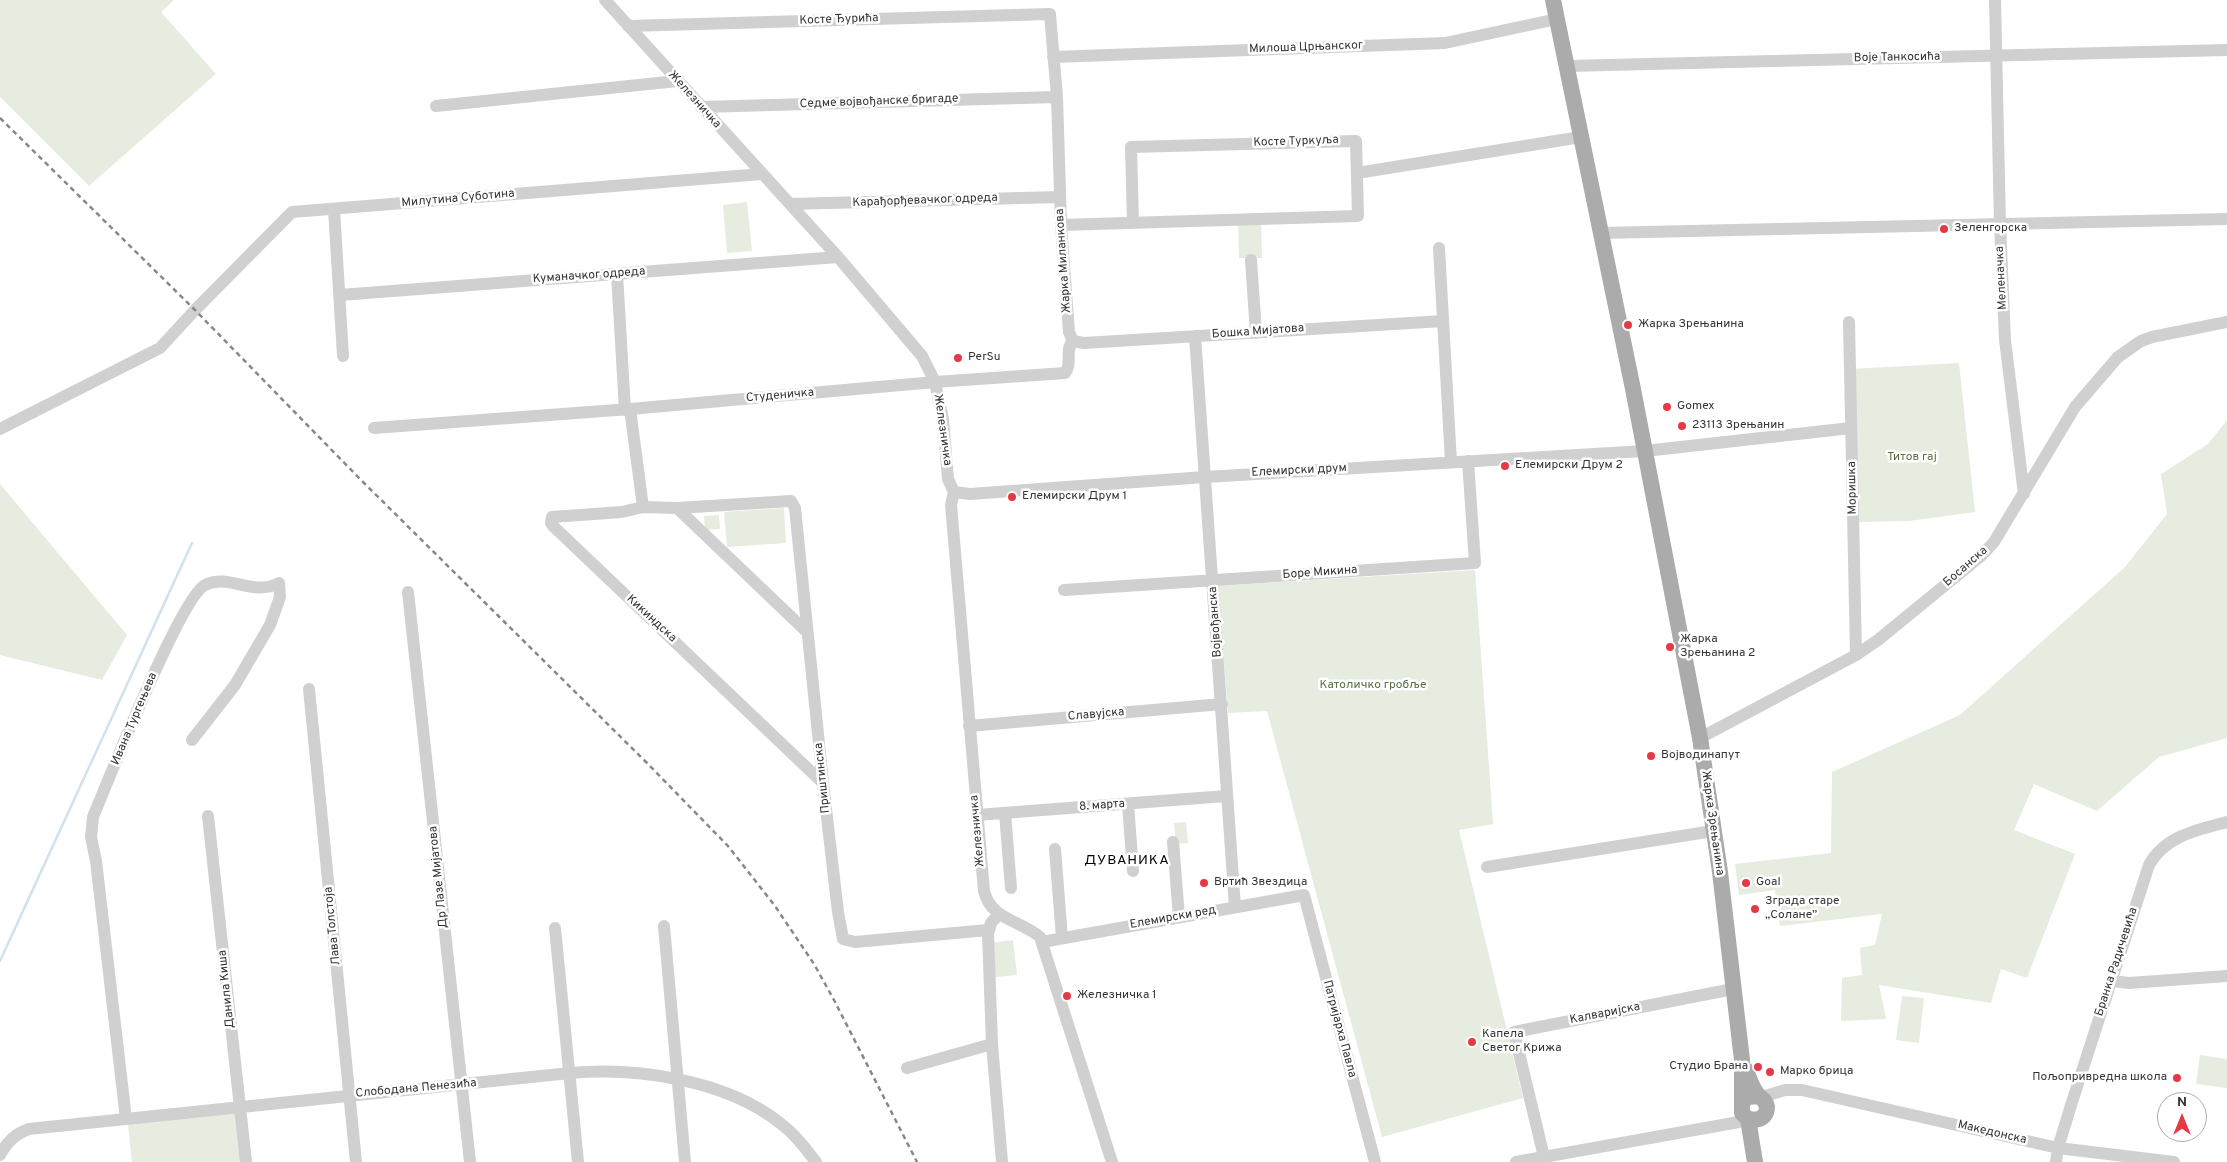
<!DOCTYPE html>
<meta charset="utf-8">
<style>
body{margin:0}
#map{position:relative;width:2227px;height:1162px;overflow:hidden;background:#fff;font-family:Overpass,sans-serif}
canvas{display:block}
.north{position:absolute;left:2157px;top:1092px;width:50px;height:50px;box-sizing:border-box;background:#fff;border:1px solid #adadad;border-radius:50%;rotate:0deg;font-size:14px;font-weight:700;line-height:20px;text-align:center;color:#333}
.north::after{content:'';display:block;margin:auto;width:18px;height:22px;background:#e63946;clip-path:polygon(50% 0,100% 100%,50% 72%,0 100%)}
</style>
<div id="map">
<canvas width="2227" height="1162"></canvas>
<div class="north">N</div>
</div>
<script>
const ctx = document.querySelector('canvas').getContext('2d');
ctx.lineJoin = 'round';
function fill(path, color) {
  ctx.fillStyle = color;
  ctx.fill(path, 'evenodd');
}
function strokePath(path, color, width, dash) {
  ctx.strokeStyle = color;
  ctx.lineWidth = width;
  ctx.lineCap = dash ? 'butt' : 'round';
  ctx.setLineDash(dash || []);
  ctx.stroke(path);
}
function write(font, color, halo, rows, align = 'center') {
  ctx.font = font + ' Overpass,sans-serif';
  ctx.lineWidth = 5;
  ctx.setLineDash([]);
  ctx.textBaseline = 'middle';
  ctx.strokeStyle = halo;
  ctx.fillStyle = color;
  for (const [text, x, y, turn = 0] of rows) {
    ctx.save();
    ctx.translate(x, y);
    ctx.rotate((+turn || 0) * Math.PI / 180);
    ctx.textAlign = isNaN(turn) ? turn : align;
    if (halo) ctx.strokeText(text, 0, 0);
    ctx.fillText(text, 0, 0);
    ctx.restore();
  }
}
const green = new Path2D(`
 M0,0H174L161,12L216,74L89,186L0,97Z
 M747,202L752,251L727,253L723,205Z
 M1261,219L1262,258H1239L1238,220Z
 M1959,363L1975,512L1909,521L1857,522L1852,369Z
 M2227,420V738L2159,757L2097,811L2034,784L2014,830L2075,854L2027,978L2001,969L1991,1003L1879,985L1886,1019L1841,1021L1842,978L1862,975L1860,948L1875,945L1882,914L1780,926L1775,890L1739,895L1735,864L1831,853L1832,772L1960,715L2125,567L2167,514L2161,474L2208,444Z
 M0,484L127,635L102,680L0,655Z
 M784,508L786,543L727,547L724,512Z
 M719,515L720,529L705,530L704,516Z
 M1475,570L1493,824L1459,830L1523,1098L1382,1137L1267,711L1228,713L1218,586Z
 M1186,822L1188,843L1176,844L1174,823Z
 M1013,940L1017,975L995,977L991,943Z
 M1902,996L1924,998L1919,1043L1896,1040Z
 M2200,1055L2227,1059V1088L2196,1084Z
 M237,1112L243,1162H132L128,1124Z`);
const stream = new Path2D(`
 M0,961L192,543`);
const minor = new Path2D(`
 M605,0L838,257L922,356L935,382L943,419L948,479L954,492
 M1995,0L2000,224L2005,340L2024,494
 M628,26L1050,14L1057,97L1061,225L1069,332L1073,341
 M1053,57L1445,43L1557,19
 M1567,66L2227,50
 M436,106L677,81
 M701,107L1057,97
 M1357,173L1581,137
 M790,204L1060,197
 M334,209L343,356
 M1061,225L1358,216L1356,141L1131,147L1133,223
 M1601,233L2227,219
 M1439,248L1451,462
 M1251,260L1256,333
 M617,274L625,410
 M340,295L838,257
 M1849,322L1856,655
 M1195,336L1235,907
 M1073,341L1084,343L1443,321
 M630,409L643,507
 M374,428L630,409L935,382L1065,373C1073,364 1064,350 1073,341
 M0,429L160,348L195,310L292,212L762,174
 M954,492L970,494L1205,477L1645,451L1851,428
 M954,492L951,505L984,891C991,920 1020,920 1040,937L1112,1162
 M677,508L807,632
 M1064,590L1475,563L1468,461
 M408,592L470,1162
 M309,689L356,1162
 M969,726L1222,704
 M1700,738L1856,655L1878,640L1982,555L1994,542L2075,407L2118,357L2141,341L2152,337L2227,322
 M823,783L553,526L551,523L552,517L622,512L643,507L677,508L791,501L795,508L823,783L838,912L843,939L855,942L988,930
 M1128,804L1133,871
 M1005,813L1011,888
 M977,815L1226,796
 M208,816L246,1162
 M1173,842L1179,917
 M1055,849L1062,938
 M1487,867L1713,831
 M999,914L991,923L988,934L992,1044L1002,1162
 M664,926L685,1162
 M555,928L578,1162
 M1042,942L1304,895L1375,1162
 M2112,981L2129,983L2227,976
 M907,1068L992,1044
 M1762,1097L1785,1090H1802L2058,1148L2174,1162
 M126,1119L96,861L91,837L93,817C108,781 181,597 205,585C229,573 251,597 279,583L280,597L270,625L235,685L192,740
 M0,1155C7,1142 15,1134 29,1129L570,1073C637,1067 726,1080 780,1123C795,1134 805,1148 816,1162
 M1544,1157L1514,1032L1733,989
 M1516,1162L1739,1122L1747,1118
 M2056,1162L2058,1148L2072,1102L2149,865C2165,836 2197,830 2227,822`);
const major = new Path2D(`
 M1553,0L1633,389L1700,738L1720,872L1742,1060V1103
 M1746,1070C1749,1078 1752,1088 1758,1095C1762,1099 1766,1100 1767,1107C1767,1122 1749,1123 1742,1113V1103L1747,1097L1759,1096
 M1748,1119L1755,1162`);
const rail = new Path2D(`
 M0,118L195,310L361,480L647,763L728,846L775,906L814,964L834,1000L917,1162`);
const markers = [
 [1944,229,5,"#e63946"],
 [1628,325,5,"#e63946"],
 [958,358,5,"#e63946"],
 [1667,407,5,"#e63946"],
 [1682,426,5,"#e63946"],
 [1505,466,5,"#e63946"],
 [1012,497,5,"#e63946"],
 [1670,647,5,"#e63946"],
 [1651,756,5,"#e63946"],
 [1204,883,5,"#e63946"],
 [1746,883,5,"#e63946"],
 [1755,909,5,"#e63946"],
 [1067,996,5,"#e63946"],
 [1472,1042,5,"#e63946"],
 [1758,1067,5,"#e63946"],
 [1770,1072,5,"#e63946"],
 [2177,1078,5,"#e63946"]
];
const streetNames = [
 ["Косте Ђурића",839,20,-2],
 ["Милоша Црњанског",1306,48,-2],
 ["Воје Танкосића",1897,58,-1],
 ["Железничка",694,100,48],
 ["Седме војвођанске бригаде",879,102,-2],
 ["Косте Туркуља",1296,142,-2],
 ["Милутина Суботина",458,199,-5],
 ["Карађорђевачког одреда",925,201,-2],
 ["Жарка Миланкова",1064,261,-94],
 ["Куманачког одреда",589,276,-4],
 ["Меленачка",2002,278,-93],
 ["Бошка Мијатова",1258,332,-4],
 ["Студеничка",780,396,-5],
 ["Железничка",942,430,82],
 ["Елемирски друм",1299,471,-3],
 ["Моришка",1853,488,-91],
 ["Босанска",1966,567,-41],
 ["Боре Микина",1320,573,-4],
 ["Кикиндска",651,619,43],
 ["Војвођанска",1216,622,-94],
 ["Славујска",1096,715,-5],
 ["Ивана Тургењева",135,719,-67],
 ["Приштинска",823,778,-96],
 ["8. марта",1102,806,-4],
 ["Жарка Зрењанина",1712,823,82],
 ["Железничка",978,831,-95],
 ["Др Лазе Мијатова",439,877,-96],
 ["Елемирски ред",1173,918,-10],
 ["Лава Толстоја",333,926,-96],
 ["Бранка Радичевића",2117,962,-72],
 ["Данила Киша",227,989,-96],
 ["Калваријска",1605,1014,-11],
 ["Патријарха Павла",1339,1029,75],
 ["Слободана Пенезића",416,1089,-5],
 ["Македонска",1992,1133,13]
];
const poiNames = [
 ["Зеленгорска",1954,229],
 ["Жарка Зрењанина",1638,325],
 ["PerSu",968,358],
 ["Gomex",1677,407],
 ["23113 Зрењанин",1692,426],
 ["Елемирски Друм 2",1515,466],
 ["Елемирски Друм 1",1022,497],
 ["Жарка",1680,640],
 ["Зрењанина 2",1680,654],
 ["Војводинапут",1661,756],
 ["Вртић Звездица",1214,883],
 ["Goal",1756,883],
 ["Зграда старе",1765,902],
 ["„Солане”",1765,916],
 ["Железничка 1",1077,996],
 ["Капела",1482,1035],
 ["Светог Крижа",1482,1049],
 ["Студио Брана",1748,1067,"right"],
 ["Марко брица",1780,1072],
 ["Пољопривредна школа",2167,1078,"right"]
];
const parkNames = [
 ["Титов гај",1912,458],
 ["Католичко гробље",1373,686]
];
const neighbourhoodNames = [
 ["ДУВАНИКА",1127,861]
];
fill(green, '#e6ecdf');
strokePath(stream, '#cfe2ee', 2.5);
strokePath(minor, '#d0d0d0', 12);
strokePath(major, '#ababab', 16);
strokePath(rail, '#888', 2.5, [5, 4]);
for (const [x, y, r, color] of markers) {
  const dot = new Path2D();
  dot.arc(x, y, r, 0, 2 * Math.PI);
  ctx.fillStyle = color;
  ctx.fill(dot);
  strokePath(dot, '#fff', 2);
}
write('12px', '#333', '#fff', streetNames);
write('12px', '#333', '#fff', poiNames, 'left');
write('12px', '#56703f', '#fff', parkNames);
ctx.letterSpacing = '1px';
write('14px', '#000', '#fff', neighbourhoodNames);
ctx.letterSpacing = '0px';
</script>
